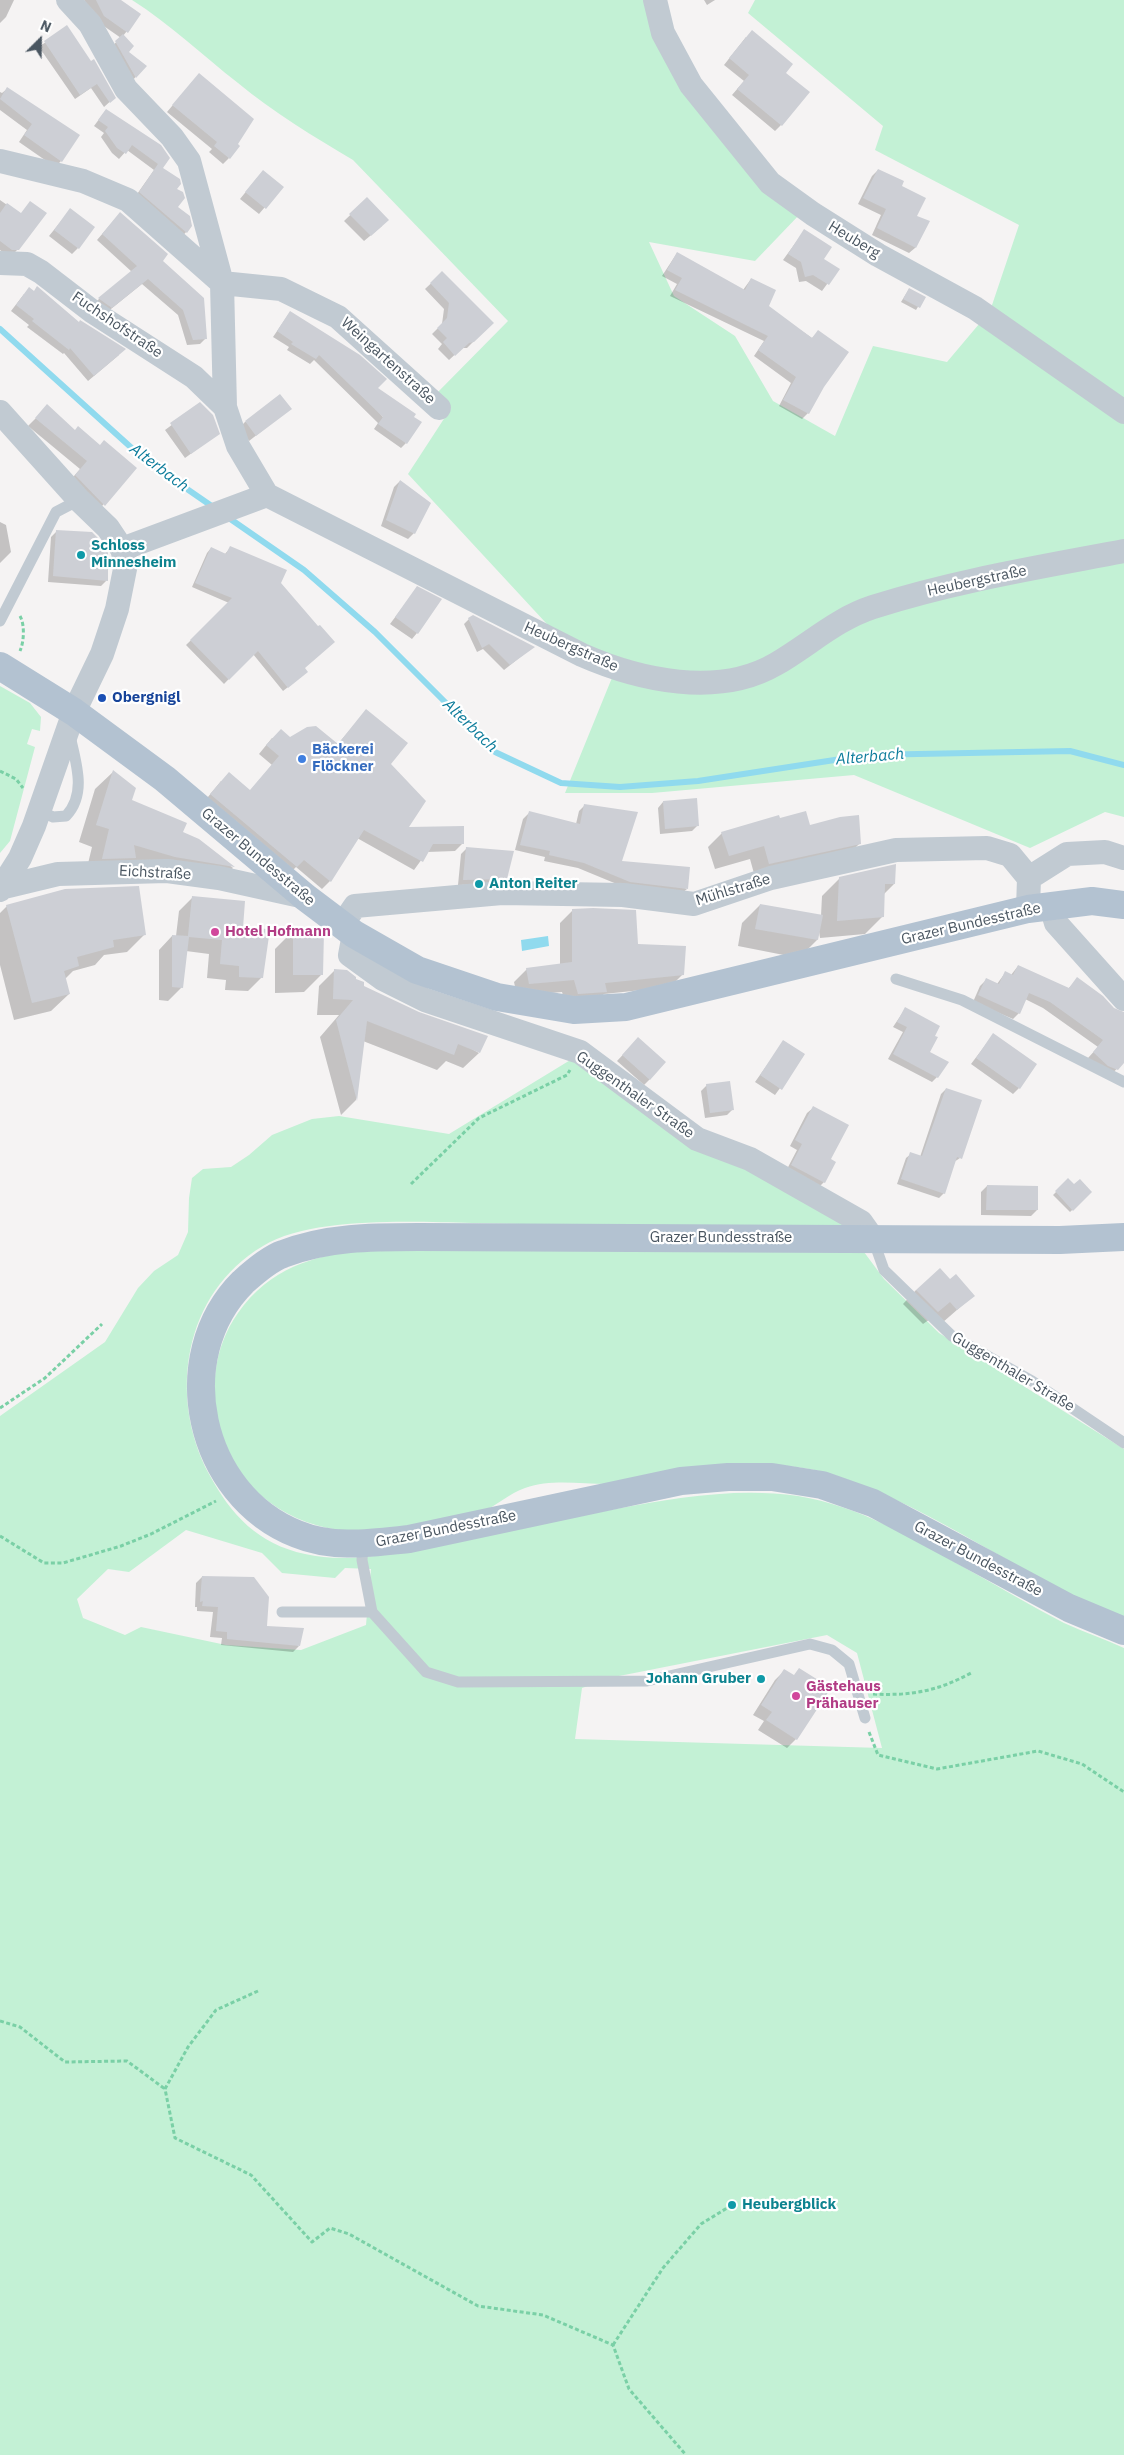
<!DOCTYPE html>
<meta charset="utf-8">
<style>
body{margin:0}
#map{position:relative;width:1124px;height:2455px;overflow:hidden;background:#f5f3f3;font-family:"IBM Plex Sans",sans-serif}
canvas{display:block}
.north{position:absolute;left:15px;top:15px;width:50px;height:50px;-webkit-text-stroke:4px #fff;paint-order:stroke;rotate:23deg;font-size:14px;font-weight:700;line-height:20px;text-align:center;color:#4a5661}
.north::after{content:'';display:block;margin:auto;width:18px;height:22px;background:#4a5661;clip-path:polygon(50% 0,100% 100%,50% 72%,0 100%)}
</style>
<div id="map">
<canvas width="1124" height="2455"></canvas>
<div class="north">N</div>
</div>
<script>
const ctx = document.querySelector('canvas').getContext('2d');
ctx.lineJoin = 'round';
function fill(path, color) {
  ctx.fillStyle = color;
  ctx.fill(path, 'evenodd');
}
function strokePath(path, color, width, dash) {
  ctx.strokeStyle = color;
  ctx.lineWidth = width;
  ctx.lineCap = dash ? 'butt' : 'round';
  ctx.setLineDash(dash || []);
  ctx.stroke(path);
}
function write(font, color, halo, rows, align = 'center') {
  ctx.font = font + ' "IBM Plex Sans",sans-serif';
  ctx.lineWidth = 4.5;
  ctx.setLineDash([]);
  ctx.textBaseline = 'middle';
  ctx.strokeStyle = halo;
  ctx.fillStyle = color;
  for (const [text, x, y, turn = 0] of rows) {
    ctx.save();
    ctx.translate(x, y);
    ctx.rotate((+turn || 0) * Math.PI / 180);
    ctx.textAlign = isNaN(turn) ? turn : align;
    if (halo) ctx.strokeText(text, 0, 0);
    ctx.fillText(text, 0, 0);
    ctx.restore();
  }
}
const green = new Path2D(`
 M132,0H649L658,30L801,213L755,261L649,242L674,296L735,336L773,401L835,436L873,346L947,362L990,311L1019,225L875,150L883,126L748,13L755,0H1124V817L1105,812L1030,848L854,775L652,793H565L618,663L558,636L408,474L451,408L435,395L508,321L353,160C314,137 273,112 238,83C202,55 170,24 132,0Z
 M0,686L30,703L41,717L40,731L32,729L27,744L35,747L10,841L0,853Z
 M572,1059L851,1226C774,1227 697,1228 620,1226C571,1225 521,1224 472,1223C414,1222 313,1216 263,1246C183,1293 168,1397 209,1474C231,1515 258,1544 305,1554C353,1565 413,1550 460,1540C512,1529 563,1519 615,1509C675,1498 737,1487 798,1496C860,1506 914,1539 967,1569C1000,1587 1031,1606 1064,1623C1084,1632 1104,1639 1124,1648V2455H0V1416L105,1342L138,1288L154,1271L178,1255L188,1232L189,1198L192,1178L203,1169L231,1167L249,1155L272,1135L312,1119L339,1116L449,1134ZM186,1530L262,1553L282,1573L335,1578L345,1568L371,1569L366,1625L301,1650L226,1645L141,1627L125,1635L83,1618L77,1599L108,1569L129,1572ZM827,1635L857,1653L882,1748L575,1739L582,1688L614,1677Z
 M364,1249L864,1252L884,1279L939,1333L1124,1449V1619C1024,1578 937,1509 834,1475C817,1469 796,1467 778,1465C764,1464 748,1468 734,1469C694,1474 653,1483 614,1484C584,1485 554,1478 525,1488C510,1493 496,1506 481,1513C458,1522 430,1523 406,1526C388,1528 367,1533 349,1531C290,1527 238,1490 221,1434C209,1393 213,1348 238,1313C271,1267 311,1257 364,1249Z`);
const water = new Path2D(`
 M548,936L549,946L522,951L521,940Z`);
const shadow = new Path2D(`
 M0,0H14L6,17L0,23Z
 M84,0H119L140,14L123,36L127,52L145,66L133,80L113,45L121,38L98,22Z
 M704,0H715L707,5Z
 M66,27L114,98L104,107L91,88L75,99L39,47Z
 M746,37L784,73L781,125L775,131L732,95L744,81L724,65Z
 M193,81L229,158L223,164L209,152L212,149L167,112Z
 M7,89L61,161L55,167L19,142L27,130L0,110V92L2,93Z
 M106,110L160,147L162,168L176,189L177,207L191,226L181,238L135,197L154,170L127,150L119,159L112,153L101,137L104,133L94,126Z
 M878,170L900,186L916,216L915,248L909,253L872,235L881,215L858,204L872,176Z
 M257,178L282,187L259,214L240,199Z
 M367,199L382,226L364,241L344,221Z
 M0,200L20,214L18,249L12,255H6L0,250Z
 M70,210L78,248L72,254L49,236Z
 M115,219L161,261L206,338L200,344L187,345L178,315L142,284L106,313L93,304L132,272L97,240Z
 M804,231L822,259L838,269L822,291L806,281L799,282L796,268L783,260Z
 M677,253L743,290L751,279L767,307L812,338L818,332L823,386L808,413L802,419L779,406L791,383L754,356L764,341L670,296L677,284L662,276Z
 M442,273L492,323L467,348H462L449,360L438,349L442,344L432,334L442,324L444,309L425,289Z
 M909,289L924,297L916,310L901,302Z
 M24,294L119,355L88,381L64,353L63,354L27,327L29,325L11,311Z
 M290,312L406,443L401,448L374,429L378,423L314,360L310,364L287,350L289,347L273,337Z
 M200,404L218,434L185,458L165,430Z
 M48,406L74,432L135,468L96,513L68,483L80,469L28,426Z
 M290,409L249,441L240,427L245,422Z
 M400,481L414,533L408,539L381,526L394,487Z
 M0,522L6,525L11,552L0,563Z
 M57,531L107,580L101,586L48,582L51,537Z
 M211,548L225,554L230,548L280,583L303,668L302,676L283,691L253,654L224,684L186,645L229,603L192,587L207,553Z
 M417,588V633L412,639L390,624Z
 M469,619L533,647L504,670L483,649L477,652L464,624Z
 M366,711L390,764L406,829L463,843L455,851L427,852L414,870L357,838L330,881L322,889L296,867L288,875L203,803L221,781L250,791L272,765L259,754L272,738L337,745Z
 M113,772L130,800L182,833L198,840L233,868L216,885L85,876L92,847L79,842L95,789Z
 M663,802L698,825L692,831L660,834L658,808Z
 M585,805L620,862L687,889L681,894L624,887L578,868L544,861L545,857L515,850L523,819L529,813L576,824L579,811Z
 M780,819L809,827L860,843L846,857L755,877L750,859L715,869L708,847L722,833Z
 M467,848L506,879L500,884L458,885L461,854Z
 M840,878L894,884L884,894L883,916L865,934L820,938L819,931L817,940L799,958L738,946L742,923L760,905L821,916L822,896Z
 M192,898L241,930L262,977L248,991L225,990L226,980L207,978L209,954L186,951L182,987L168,1001L159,1000V950L172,936H176L179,911Z
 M7,906L145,934L127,952L104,955L95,965L73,971L65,979L69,994L51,1011L14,1020L0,965V913Z
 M572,911L636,945L683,974L670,987L604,994L593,1005L566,1006L562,992L517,996L514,982L527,969L560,965V923Z
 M293,931L322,974L304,992L275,993V949Z
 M1018,966L1068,989L1077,979L1113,1010L1124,1015V1061L1111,1075L1088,1058L1098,1047L1043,1008L1025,999L1019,1013L1013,1019L973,1002L980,986L986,980L997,984L1005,973L1011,975Z
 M335,970L355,980L363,987L479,1053L463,1068L446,1061L437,1070L363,1041L356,1100L341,1115L320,1037L339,1015H317L319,986Z
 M905,1009L929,1052L937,1077L932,1082L888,1059L903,1032L893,1027Z
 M993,1035L1019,1088L1013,1094L971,1064Z
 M784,1041L804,1055L775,1095L755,1082Z
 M632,1045L650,1079L644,1085L617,1061Z
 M707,1085L733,1109L727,1115L705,1118L701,1091Z
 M946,1089L960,1158L954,1162L944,1193L939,1198L897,1184L906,1158L911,1154L920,1157L941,1094Z
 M813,1108L829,1159L824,1182L818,1188L786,1171L797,1150L790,1146L807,1113Z
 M1068,1180L1074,1186L1091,1192L1070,1212L1053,1195Z
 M987,1186L1037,1210L1031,1216L981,1215V1192Z
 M916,1290L973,1296L942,1323L936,1315L923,1324L903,1304Z
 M202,1577L266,1627L299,1646L293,1652L221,1645L222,1638L210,1637L213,1612L197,1611V1607H195L196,1583Z
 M784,1671L796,1739L787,1748L758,1730L764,1721L753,1715L775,1680Z`);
const stream = new Path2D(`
 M0,329L145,460L216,509
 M226,516L304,570L375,632L495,752L561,783L620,787L698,781L867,755L1070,751L1124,765`);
const building = new Path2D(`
 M96,0H121L141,14L128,33L104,16Z
 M67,25L91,61L94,59L116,98L110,103L97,84L80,95L44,41Z
 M752,30L793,64L786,73L810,92L782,126L737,89L749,75L729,58Z
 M123,34L134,46L129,52L147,66L136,78L115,41Z
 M199,73L254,119L238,144L240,146L230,159L214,146L217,142L172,105Z
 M7,87L80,135L62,162L24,135L32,124L0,99Z
 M106,109L161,145L170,158L163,168L180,179L181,184L177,189L183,192L185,198L178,207L190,216L192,226L187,233L139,192L158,164L132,145L126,154L117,148L105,131L108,127L98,120Z
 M878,169L904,181L902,186L926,198L917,216L930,221L916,248L877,228L886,209L863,198Z
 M263,170L284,187L266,209L245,192Z
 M367,197L389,220L371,236L349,214Z
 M30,201L47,213L19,250H12L0,241V213L7,203L21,213Z
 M70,208L95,227L79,249L54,230Z
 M120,212L168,254L163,261L204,298L207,339L193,340L183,310L148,279L112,308L98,298L137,266L102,234Z
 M804,229L832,247L824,259L840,269L829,285L813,275L805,277L801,262L788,254Z
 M677,252L745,290L751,278L776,290L769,306L812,338L818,330L849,352L824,387L809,414L783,400L796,377L758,350L768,336L675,290L682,278L667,270Z
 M442,271L494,323L474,342L469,343L455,356L443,342L447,338L437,328L447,318L449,303L430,283Z
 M37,286L79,322L80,320L126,349L94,376L70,348L69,350L32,321L34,319L16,305L29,287L34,291Z
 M909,288L926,297L920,308L903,299Z
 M290,311L360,355L387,379L378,388L416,414L414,417L422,422L407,444L378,424L383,417L319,355L316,359L291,344L293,342L277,331Z
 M280,394L292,409L256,436L245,421Z
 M200,402L213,415L220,434L191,454L170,423Z
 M47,404L75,430L78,426L100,445L104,440L137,468L105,506L75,475L87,461L35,418Z
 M400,480L431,503L415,534L386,520Z
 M56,530L92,532L97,537L108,553V581L53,576Z
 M230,546L287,570L281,583L318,626L320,625L335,642L305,668L308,672L288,688L258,651L229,680L190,640L232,598L195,583L211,547L226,554Z
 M417,586L442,599L418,634L395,617Z
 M473,615L535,647L510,665L489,644L482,648L468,618Z
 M366,709L408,743L391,764L426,801L409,827L464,826V844H433L423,862L364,830L331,882L304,860L297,867L210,794L229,772L250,790L279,756L266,745L281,729L290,737L307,727L316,726L338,744Z
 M113,770L136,788L132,800L187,823L183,832L199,839L235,867L175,857L134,845L136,858L102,859L109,829L96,825Z
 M697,798L699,826L665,829L663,801Z
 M584,804L638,812L622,861L690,867L688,889L630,882L584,863L549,855L550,851L520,845L529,811L580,824Z
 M806,811L810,825L840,817L859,815L861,844L769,864L764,846L729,856L721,832L779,815L780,818Z
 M466,847L514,851L507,879L463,880Z
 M896,864L895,884H885L884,917L837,921L839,877Z
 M139,886L146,935L113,940L114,947L77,957L79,966L64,971L70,994L32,1003L6,905L65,889Z
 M192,896L245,901L243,928L270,929L263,978L239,977V966L220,964L222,940L189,937L183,988L172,987V935L188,936Z
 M760,904L823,915L818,940L755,929Z
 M593,908L636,910L638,944L686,946L684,975L605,983L607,992L578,994L574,980L529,984L526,968L572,962V909Z
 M293,930L324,931L323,975H293Z
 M1018,965L1069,988L1077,977L1103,996L1114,1008L1124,1012V1063L1118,1070L1108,1066L1093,1052L1103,1040L1050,1002L1029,993L1020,1014L978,995L986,978L999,984L1005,971L1013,975Z
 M334,969L347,970L356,977V979L364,982V986L419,1012L488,1036L480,1053L458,1044L454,1055L367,1021L357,1101L336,1020L353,1000L333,999Z
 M905,1007L940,1026L935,1036L938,1037L930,1052L949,1062L938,1078L893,1054L907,1027L897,1022Z
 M993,1033L1037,1064L1020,1089L976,1058Z
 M638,1037L666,1062L650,1080L622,1055Z
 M783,1040L805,1054L782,1090L760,1075Z
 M730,1081L734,1110L710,1113L706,1084Z
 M946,1088L982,1100L962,1159L957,1157L945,1194L901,1179L910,1152L922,1156Z
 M813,1106L849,1125L831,1159L836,1162L825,1183L791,1165L802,1144L795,1140Z
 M1068,1178L1074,1184L1080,1179L1092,1192L1073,1211L1055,1191Z
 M987,1185L1038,1186V1210H986Z
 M940,1268L950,1279L956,1274L975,1296L957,1310L950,1302L938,1312L916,1290Z
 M202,1576L254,1577L269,1597L267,1626L304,1628L300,1646L227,1639V1632L216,1631L218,1607L202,1606L203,1601L200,1602Z
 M799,1668L831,1688L797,1740L766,1720L772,1712L761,1705L784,1669L794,1675Z`);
const path = new Path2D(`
 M20,616C25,625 24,642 20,651
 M0,771L16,779L23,788
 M411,1184L479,1118L567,1075L570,1070
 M0,1408L45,1378L102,1324
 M0,1536L44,1563H63L121,1546L151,1534L216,1501
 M873,1694C911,1696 938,1691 971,1673
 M869,1732L878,1755L937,1769L1038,1751L1082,1764L1124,1792
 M258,1991L216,2010L188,2047L165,2089L175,2138L251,2175L312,2242L330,2228L349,2234L478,2306L543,2315L613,2345L629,2389L686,2455
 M0,2021L20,2027L65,2062L127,2061L165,2089
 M613,2345L663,2268L701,2224L732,2205`);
const lane = new Path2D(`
 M0,621L56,512L79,500
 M40,811L53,817L66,816C87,794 76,763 70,736
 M896,979L962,1000L1124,1082
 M873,1239L884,1270L952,1336L1032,1381L1124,1443
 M363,1544L362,1560L372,1612L426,1672L458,1682L647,1681L810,1644L832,1650L849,1664L865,1718
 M282,1612H372`);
const street = new Path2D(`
 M68,0L90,24L126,89L172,137L189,161L222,283L225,407L238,446L267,495
 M655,0L663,33L691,85L770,183L813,214L878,255L975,308L1124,412
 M0,161L83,181L128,200L222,283
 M0,263L27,264L41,272L93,312L194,377L225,407
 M222,283L281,289L338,317L439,408
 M0,412L79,500L108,528L122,549L126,564L117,609L102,654L74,712L34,826L20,858L0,890
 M122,549L267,495L582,655C639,680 718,698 776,664C809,645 836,619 873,607C954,581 1040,567 1124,551
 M1029,878L1067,854L1105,852L1124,858
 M4,887L58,874L167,871L219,878L305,897
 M1051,906L1056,923L1124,999
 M342,925L355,906L502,893L623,895L694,904L771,878L896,850L987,848L1010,855L1029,878L1028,909
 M354,934L350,955L383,979L425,1000L580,1052L697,1139L750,1159L861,1222L873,1239`);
const primary = new Path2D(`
 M0,666L74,712L165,779L305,897L354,934L417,970L497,997L574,1010L626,1007L1028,909L1092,901L1124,905
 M1124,1237L1060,1240L418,1237C372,1237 327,1237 283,1254C269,1259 254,1272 243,1282C168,1357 198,1495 297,1534C333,1549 371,1543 409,1539L681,1481L728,1477H772L822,1485L873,1503L1069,1608L1124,1631`);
const markers = [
 [81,555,5,"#0f9aa8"],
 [102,698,5,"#1a4fb4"],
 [302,759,5,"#3f7fe0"],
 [479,884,5,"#0f9aa8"],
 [215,932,5,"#d1479c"],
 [761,1679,5,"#0f9aa8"],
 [796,1696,5,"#d1479c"],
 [732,2205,5,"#0f9aa8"]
];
const streetNames = [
 ["Heuberg",854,240,31],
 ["Fuchshofstraße",117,325,34],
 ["Weingartenstraße",388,361,42],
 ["Heubergstraße",977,581,-12],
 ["Heubergstraße",571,647,24],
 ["Grazer Bundesstraße",258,857,40],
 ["Eichstraße",155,873,3],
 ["Mühlstraße",733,890,-17],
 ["Grazer Bundesstraße",971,924,-13],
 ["Guggenthaler Straße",635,1095,35],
 ["Grazer Bundesstraße",721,1238],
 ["Guggenthaler Straße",1013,1372,31],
 ["Grazer Bundesstraße",446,1529,-11],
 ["Grazer Bundesstraße",978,1559,28]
];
const cultureNames = [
 ["Schloss",91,546],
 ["Minnesheim",91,563],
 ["Anton Reiter",489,884],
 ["Johann Gruber",751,1679,"right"],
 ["Heubergblick",742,2205]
];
const transitNames = [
 ["Obergnigl",112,698]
];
const shopNames = [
 ["Bäckerei",312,750],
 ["Flöckner",312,767]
];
const hotelNames = [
 ["Hotel Hofmann",225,932],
 ["Gästehaus",806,1687],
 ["Prähauser",806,1704]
];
const waterNames = [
 ["Alterbach",159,468,37],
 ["Alterbach",470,726,44],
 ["Alterbach",870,757,-5]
];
fill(green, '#c3f1d5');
fill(water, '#90daee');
fill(shadow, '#0003');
strokePath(stream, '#90daee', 6);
fill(building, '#cdcfd5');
strokePath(path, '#7ad0a6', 3, [4, 2.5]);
strokePath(lane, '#c1cad2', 11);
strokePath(street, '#c1cad2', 24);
strokePath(primary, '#b3c2d1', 28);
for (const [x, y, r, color] of markers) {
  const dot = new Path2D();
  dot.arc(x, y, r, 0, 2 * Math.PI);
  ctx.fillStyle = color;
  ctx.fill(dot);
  strokePath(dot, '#fff', 2);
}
write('15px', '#4a5661', '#fff', streetNames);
write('bold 15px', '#0d838f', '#fff', cultureNames, 'left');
write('bold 15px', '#164399', '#fff', transitNames, 'left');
write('bold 15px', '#366cbe', '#fff', shopNames, 'left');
write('bold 15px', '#b23c85', '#fff', hotelNames, 'left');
write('italic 16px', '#0c7c9b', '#fff', waterNames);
</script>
